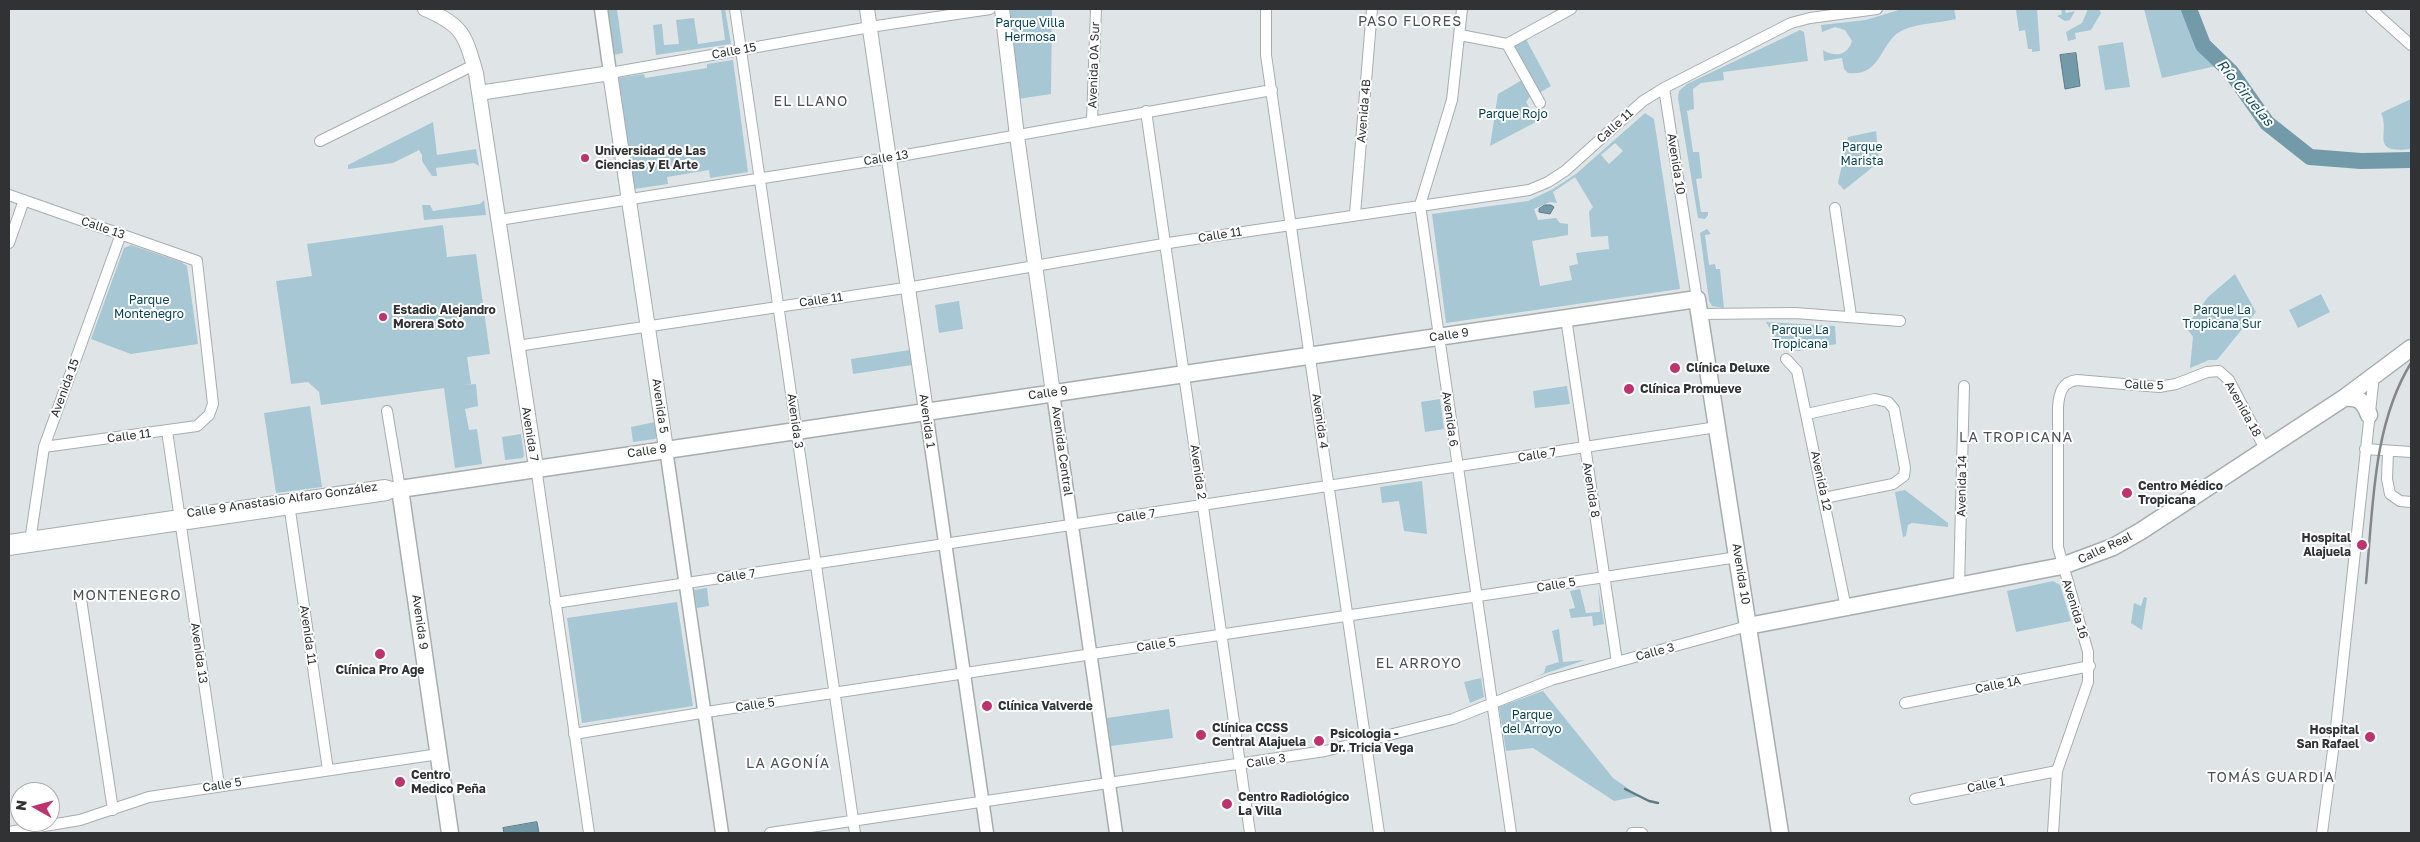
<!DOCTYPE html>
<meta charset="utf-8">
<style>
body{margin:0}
#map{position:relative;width:2420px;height:842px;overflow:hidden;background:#dfe5e7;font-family:"Golos Text",sans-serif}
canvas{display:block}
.frame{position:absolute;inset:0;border:10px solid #303233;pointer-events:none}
.north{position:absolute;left:10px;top:782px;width:50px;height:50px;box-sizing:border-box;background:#fff;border:1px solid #acadad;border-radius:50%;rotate:277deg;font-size:14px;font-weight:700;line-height:20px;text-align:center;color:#303233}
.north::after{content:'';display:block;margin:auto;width:18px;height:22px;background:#bd336d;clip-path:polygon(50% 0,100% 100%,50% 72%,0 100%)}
</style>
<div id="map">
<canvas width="2420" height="842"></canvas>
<div class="frame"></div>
<div class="north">N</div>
</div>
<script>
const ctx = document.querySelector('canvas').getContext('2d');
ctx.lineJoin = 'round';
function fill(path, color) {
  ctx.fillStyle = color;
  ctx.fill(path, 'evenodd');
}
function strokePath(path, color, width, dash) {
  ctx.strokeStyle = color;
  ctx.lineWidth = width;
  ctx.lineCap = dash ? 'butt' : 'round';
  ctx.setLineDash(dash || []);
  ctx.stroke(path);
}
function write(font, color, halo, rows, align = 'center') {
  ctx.font = font + ' "Golos Text",sans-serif';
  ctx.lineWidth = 4;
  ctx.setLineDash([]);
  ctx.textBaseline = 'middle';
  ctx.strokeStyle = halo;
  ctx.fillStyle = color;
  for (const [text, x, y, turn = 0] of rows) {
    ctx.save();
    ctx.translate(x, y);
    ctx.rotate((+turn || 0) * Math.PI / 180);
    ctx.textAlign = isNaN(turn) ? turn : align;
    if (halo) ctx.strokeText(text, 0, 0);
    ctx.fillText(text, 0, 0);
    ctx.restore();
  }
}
const green = new Path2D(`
 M607,9H617L623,53L614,55Z
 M721,9H725L731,44L656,55L653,25L662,24L664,45L679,44L676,20L694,18L698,44L725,40Z
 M1006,9H1052L1051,94L1018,99Z
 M1902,9H1954L1956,19C1940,23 1918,23 1903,30C1879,41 1883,77 1848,73L1844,69L1842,58L1824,61L1823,50C1835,58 1848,55 1852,41L1845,30L1835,27L1822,32L1821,25L1866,20Z
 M2022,9H2037L2040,51L2032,52V49H2028L2025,30L2019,31L2016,10Z
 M2061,9H2065L2066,13L2075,11L2070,20L2065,21L2057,16L2062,14Z
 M2088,9H2099L2101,13L2091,30L2075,33L2076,39L2068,41L2066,32L2082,23Z
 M2144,9H2183L2199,48L2216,66L2162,78Z
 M1800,30L1804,32L1808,61L1723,72L1724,80L1701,83L1693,89L1694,109L1687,111L1693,152H1699L1702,178L1696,179L1701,212H1708V215L1705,219L1698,218L1678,98L1679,91L1687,84Z
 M1526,39L1551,86L1539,93L1514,46Z
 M2123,42L2130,87L2105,90L2098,46Z
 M733,60L748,172L710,178L709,170L667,177L668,184L634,189L617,78L644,74L645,78L707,68V64Z
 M1522,80L1531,95L1526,102L1538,121L1490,146L1498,94Z
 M2411,99V149C2368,154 2391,133 2381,113Z
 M1645,113L1654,119L1680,289L1446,323L1432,214L1528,201L1553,189L1576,174ZM1615,143L1623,151L1609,164L1601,155ZM1575,177L1593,207L1589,212L1591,237L1608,236L1609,249L1576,253L1578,264L1569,266L1572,280L1540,286L1532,241L1568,235V224L1560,223L1556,218L1538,220L1534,209L1550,202L1557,203L1553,192Z
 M433,122L437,155L476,149L479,166L474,163L436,168L437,176H432L422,161V155L419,150L393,163L348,169V165Z
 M1876,131L1879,162L1844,190L1838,183L1848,137Z
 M484,200L486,215L424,220L422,205H430L433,211L480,204Z
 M443,225L447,257L476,254L490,354L467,357L471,384L462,385L476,384L478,406L465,409L469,430L477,429L482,464L455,468L444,388L321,405L319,392L308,382L291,384L276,281L312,276L307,244Z
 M1707,229L1711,234L1705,235L1709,265L1715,264L1716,269H1720L1724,308L1712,306L1709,301L1700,233Z
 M131,245L181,262L187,266L198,344L131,354L91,339L124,248Z
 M2235,274L2256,312L2217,360H2209L2190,368L2193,337L2186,327L2208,297Z
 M2321,294L2330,312L2298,328L2289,310Z
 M959,301L963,329L939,333L935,305Z
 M1766,322L1835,326L1836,344L1798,351L1781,347Z
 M910,350L912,365L853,374L851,359Z
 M1567,386L1570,404L1535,408L1533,391Z
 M1440,399L1444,429L1425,432L1421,402Z
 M310,406L322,487L276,493L264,413Z
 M655,422L657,436L655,439L633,442L631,427Z
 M521,434L524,455L523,458L505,460L502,437Z
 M1422,481L1427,534L1404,531L1399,501L1382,503L1380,487Z
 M1905,490L1948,523V527L1912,523L1908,525L1906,536L1903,537L1895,492Z
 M2053,581L2060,585L2071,621L2016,632L2007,591Z
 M1598,587L1604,624L1593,626L1592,616L1571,618L1569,609L1575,608L1570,591L1580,589L1586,613L1600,612Z
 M707,588L709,606L697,608L694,590Z
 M2144,597L2147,598L2142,630L2131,623L2134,603L2141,606Z
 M677,602L693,706L582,723L567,618Z
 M1559,629L1563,662L1585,660L1532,678L1544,673L1546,666L1559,662L1552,631Z
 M1481,678L1484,697L1470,703L1464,682Z
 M1543,691L1613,778L1639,796L1614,801L1533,748L1506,751L1499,707Z
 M1169,709L1173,738L1111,746L1107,718Z`);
const water = new Path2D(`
 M2076,53L2080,86L2065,89L2060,55Z
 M1545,205H1551L1554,207L1550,214L1539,212V209Z
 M537,822L539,833H504L503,828Z`);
const stream = new Path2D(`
 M1625,789L1649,801L1658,803`);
const river = new Path2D(`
 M2189,9L2203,45L2231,72L2267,123L2310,157L2361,161L2411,160`);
const minor = new Path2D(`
 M735,9L855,833
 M1266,9V55L1379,833
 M1462,9L1452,100L1420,205L1511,833
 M2371,9L2411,45
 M1460,35L1507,44L1571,9
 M1507,44L1540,103
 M610,73L870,27L990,9
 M1664,88L1697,299
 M1146,111L1250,833
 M1092,121L1096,9
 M320,141L474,65
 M9,195L197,261L213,404L209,415L197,426L44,447
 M1835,208L1851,316
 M1355,214L1372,9
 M499,220L889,158L1272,90
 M9,243L24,200
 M1699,314L1795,313L1900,321
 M1566,318L1617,662
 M517,346L918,286L1175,242L1529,190L1548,182L1565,171L1643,101L1664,88L1791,23L1810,18L1877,9
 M1786,359L1797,371L1846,608
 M387,411L400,489
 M1807,414L1875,399L1888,402L1894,409L1905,468L1904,476L1893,484L1824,498
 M167,431L219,785
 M2365,449L2411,452
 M2388,452L2387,479L2390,494L2400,501L2411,502
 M536,467L589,833
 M289,504L328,770
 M9,540L385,485L400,489
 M30,541L44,447L121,234
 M9,550L387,495L400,489
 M1959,586L1964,386
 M81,599L113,810
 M555,603L1717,427
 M1905,703L2090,666
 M574,734L713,711L1738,557
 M1915,799L2057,771
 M9,832L80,820L149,797L439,754
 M770,833L1325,751L1453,719L1551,680L1748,626
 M1632,833H1642
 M2053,833L2057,771L2088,682V652L2058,547V407C2059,393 2062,382 2077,380L2159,387L2176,384L2207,372L2219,371L2229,380L2265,449
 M2322,833L2336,728L2374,375`);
const tertiary = new Path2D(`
 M601,9L610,73
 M1053,393L1116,833
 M926,411L987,833
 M666,449L722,833`);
const secondary = new Path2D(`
 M425,9C463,25 465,35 476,73L536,467
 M867,9L926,411
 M1002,9L1017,136L1053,393
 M479,93L610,73L666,449`);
const primary = new Path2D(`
 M2344,398C2359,397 2364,401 2369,415
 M1748,626L2062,566L2113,547L2141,531L2344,398L2411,348
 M450,833L400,489L1697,299L1780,833`);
const rail = new Path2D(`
 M2366,583C2373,511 2372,426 2411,363`);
const markers = [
 [585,158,5,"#bd336d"],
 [383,317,5,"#bd336d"],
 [1675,368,6,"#bd336d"],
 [1629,389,6,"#bd336d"],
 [2127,493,6,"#bd336d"],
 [2362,545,6,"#bd336d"],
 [380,654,6,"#bd336d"],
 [987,706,6,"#bd336d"],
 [1201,735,6,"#bd336d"],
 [2370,737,6,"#bd336d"],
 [1319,741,6,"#bd336d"],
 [400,782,6,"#bd336d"],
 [1227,804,6,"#bd336d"]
];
const parkNames = [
 ["Parque Villa",1030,23],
 ["Hermosa",1030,37],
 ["Parque Rojo",1513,114],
 ["Parque",1862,147],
 ["Marista",1862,161],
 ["Parque",149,300],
 ["Montenegro",149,314],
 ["Parque La",2222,310],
 ["Tropicana Sur",2222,324],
 ["Parque La",1800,330],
 ["Tropicana",1800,344],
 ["Parque",1532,715],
 ["del Arroyo",1532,729]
];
const streetNames = [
 ["Calle 15",734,51,-10],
 ["Avenida 0A Sur",1094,65,-88],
 ["Avenida 4B",1364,111,-85],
 ["Calle 11",1615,126,-42],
 ["Calle 13",886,158,-9],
 ["Avenida 10",1676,164,81],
 ["Calle 13",103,228,19],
 ["Calle 11",1220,235,-9],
 ["Calle 11",821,300,-8],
 ["Calle 9",1449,335,-8],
 ["Calle 5",2144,385,2],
 ["Avenida 15",65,388,-70],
 ["Calle 9",1048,393,-8],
 ["Avenida 5",660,406,82],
 ["Avenida 18",2243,409,61],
 ["Avenida 6",1450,419,82],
 ["Avenida 3",795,421,82],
 ["Avenida 1",927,421,82],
 ["Avenida 4",1320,421,82],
 ["Avenida 7",530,434,81],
 ["Calle 11",129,436,-7],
 ["Calle 9",647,451,-8],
 ["Avenida Central",1062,451,82],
 ["Calle 7",1537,455,-9],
 ["Avenida 2",1198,472,82],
 ["Avenida 12",1821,481,78],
 ["Avenida 14",1962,486,-89],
 ["Avenida 8",1591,490,81],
 ["Calle 9 Anastasio Alfaro González",282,500,-8],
 ["Calle 7",1136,516,-8],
 ["Calle Real",2105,548,-25],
 ["Avenida 10",1741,574,81],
 ["Calle 7",736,576,-8],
 ["Calle 5",1556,585,-9],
 ["Avenida 16",2075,609,73],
 ["Avenida 9",420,622,82],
 ["Avenida 11",308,635,82],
 ["Calle 5",1156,645,-8],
 ["Calle 3",1655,652,-15],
 ["Avenida 13",199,653,82],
 ["Calle 1A",1998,685,-11],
 ["Calle 5",755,705,-8],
 ["Calle 3",1266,761,-9],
 ["Calle 5",222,785,-9],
 ["Calle 1",1986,785,-11]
];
const poiNames = [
 ["Universidad de Las",595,151],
 ["Ciencias y El Arte",595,165],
 ["Estadio Alejandro",393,310],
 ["Morera Soto",393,324],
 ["Clínica Deluxe",1686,368],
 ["Clínica Promueve",1640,389],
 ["Centro Médico",2138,486],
 ["Tropicana",2138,500],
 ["Hospital",2351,538,"right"],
 ["Alajuela",2351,552,"right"],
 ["Clínica Pro Age",380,670,"center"],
 ["Clínica Valverde",998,706],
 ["Clínica CCSS",1212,728],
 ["Central Alajuela",1212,742],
 ["Hospital",2359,730,"right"],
 ["San Rafael",2359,744,"right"],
 ["Psicologia -",1330,734],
 ["Dr. Tricia Vega",1330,748],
 ["Centro",411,775],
 ["Medico Peña",411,789],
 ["Centro Radiológico",1238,797],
 ["La Villa",1238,811]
];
const neighbourhoodNames = [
 ["PASO FLORES",1410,22],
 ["EL LLANO",811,102],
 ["LA TROPICANA",2016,438],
 ["MONTENEGRO",127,596],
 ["EL ARROYO",1419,664],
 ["LA AGONÍA",788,764],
 ["TOMÁS GUARDIA",2271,778]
];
const waterNames = [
 ["Río Ciruelas",2245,93,51]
];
fill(green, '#a6c7d3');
fill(water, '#729aa9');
strokePath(water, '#5e7b86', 1);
strokePath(stream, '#5e7b86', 2.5);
strokePath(river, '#729aa9', 16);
strokePath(minor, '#a7adaf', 12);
strokePath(tertiary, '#a7adaf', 15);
strokePath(secondary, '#a7adaf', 16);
strokePath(primary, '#a7adaf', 19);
strokePath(minor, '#fff', 10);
strokePath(tertiary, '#fff', 12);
strokePath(secondary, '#fff', 14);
strokePath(primary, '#fff', 16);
strokePath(rail, '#838789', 2.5);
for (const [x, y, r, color] of markers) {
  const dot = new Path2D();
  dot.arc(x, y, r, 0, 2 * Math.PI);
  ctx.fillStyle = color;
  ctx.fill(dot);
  strokePath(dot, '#fff', 2);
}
write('12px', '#044253', '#fff', parkNames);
write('12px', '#303233', '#fff', streetNames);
write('bold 12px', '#303233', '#fff', poiNames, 'left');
ctx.letterSpacing = '1px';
write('14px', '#4b5052', '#fff', neighbourhoodNames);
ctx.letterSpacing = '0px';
write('italic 14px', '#154d5f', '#fff', waterNames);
</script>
